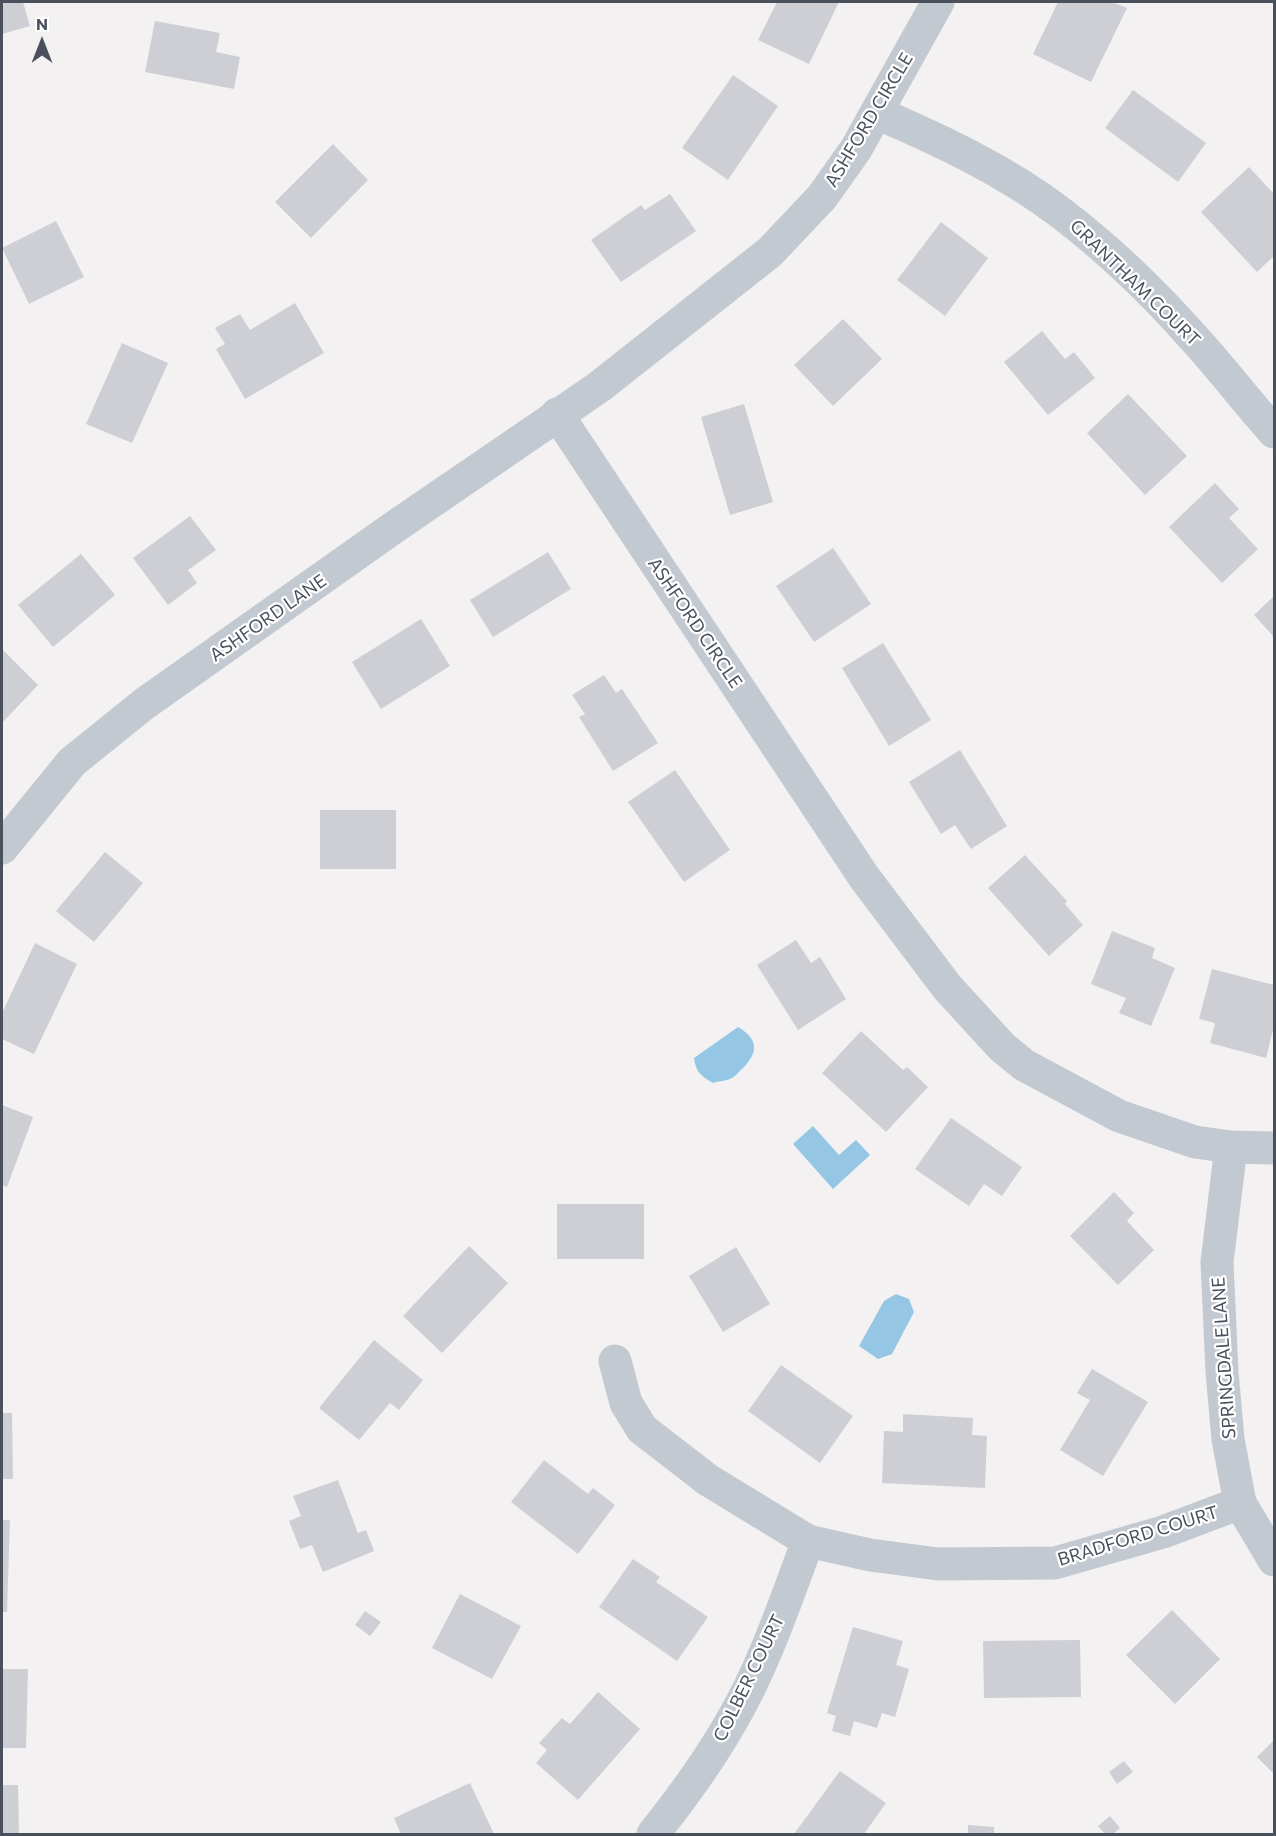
<!DOCTYPE html>
<style>
body{margin:0}
#map{position:relative;width:1276px;height:1836px;overflow:hidden;background:#f3f1f1;font-family:Commissioner,sans-serif}
canvas{display:block}
.frame{position:absolute;inset:0;border:3px solid #4a515c;pointer-events:none}
.north{position:absolute;left:12px;top:12px;width:60px;height:60px;-webkit-text-stroke:4px #fff;paint-order:stroke;rotate:0deg;font-size:16px;font-weight:700;line-height:24px;text-align:center;color:#4a515c}
.north::after{content:'';display:block;margin:auto;width:21px;height:27px;background:#4a515c;clip-path:polygon(50% 0,100% 100%,50% 72%,0 100%)}
</style>
<div id="map">
<canvas width="1276" height="1836"></canvas>
<div class="frame"></div>
<div class="north">N</div>
</div>
<script>
const ctx = document.querySelector('canvas').getContext('2d');
ctx.lineJoin = 'round';
function fill(path, color) {
  ctx.fillStyle = color;
  ctx.fill(path, 'evenodd');
}
function strokePath(path, color, width, dash) {
  ctx.strokeStyle = color;
  ctx.lineWidth = width;
  ctx.lineCap = dash ? 'butt' : 'round';
  ctx.setLineDash(dash || []);
  ctx.stroke(path);
}
function write(font, color, halo, rows, align = 'center') {
  ctx.font = font + ' Commissioner,sans-serif';
  ctx.lineWidth = 4.5;
  ctx.setLineDash([]);
  ctx.textBaseline = 'middle';
  ctx.strokeStyle = halo;
  ctx.fillStyle = color;
  for (const [text, x, y, turn = 0] of rows) {
    ctx.save();
    ctx.translate(x, y);
    ctx.rotate((+turn || 0) * Math.PI / 180);
    ctx.textAlign = isNaN(turn) ? turn : align;
    if (halo) ctx.strokeText(text, 0, 0);
    ctx.fillText(text, 0, 0);
    ctx.restore();
  }
}
const water = new Path2D(`
 M738,1027C758,1039 759,1052 743,1068C739,1071 736,1076 732,1078C727,1081 719,1081 713,1083C700,1075 696,1072 694,1058Z
 M813,1126L839,1155L856,1140L870,1155L833,1189L793,1144Z
 M896,1294L909,1299L914,1312L892,1354L878,1359L859,1346L884,1301Z`);
const building = new Path2D(`
 M2,2H23L30,26L2,34Z
 M777,2H839L809,64L758,40Z
 M1058,2H1112L1127,8L1091,82L1033,54Z
 M155,21L220,33L216,52L240,57L234,89L145,72Z
 M733,75L778,106L728,180L682,148Z
 M1133,90L1206,143L1178,182L1105,128Z
 M333,144L368,180L311,238L275,202Z
 M1249,167L1274,194V256L1257,272L1201,212Z
 M670,194L696,231L621,282L591,240L641,205L645,210Z
 M56,221L84,277L29,304L2,248Z
 M941,222L988,258L945,316L897,280Z
 M295,303L324,353L245,399L216,349L225,344L215,328L240,314L250,330Z
 M843,319L882,359L833,406L794,365Z
 M1042,331L1065,359L1074,352L1095,378L1048,415L1004,362Z
 M122,343L168,363L132,443L86,424Z
 M1128,394L1187,456L1145,495L1087,433Z
 M744,404L773,502L730,515L701,417Z
 M1215,483L1239,509L1229,518L1258,549L1222,583L1169,527Z
 M190,516L216,550L188,570L197,583L168,605L133,558Z
 M833,548L871,604L814,642L776,586Z
 M548,552L571,589L493,637L470,600Z
 M81,554L115,595L53,647L18,605Z
 M1274,596V637L1254,615Z
 M421,619L450,666L381,709L352,662Z
 M883,643L931,720L889,746L842,668Z
 M2,649L38,685L2,723Z
 M604,675L616,693L622,689L658,743L613,771L579,717L585,714L572,695Z
 M960,750L1007,826L971,849L955,825L941,834L909,782Z
 M675,770L730,850L684,882L628,802Z
 M320,810H396V869H320Z
 M105,852L143,883L94,942L56,911Z
 M1025,855L1067,901L1065,904L1083,925L1049,956L988,888Z
 M1112,931L1155,948L1152,958L1175,968L1151,1026L1119,1013L1126,998L1091,984Z
 M796,940L811,963L820,957L846,999L798,1030L757,965Z
 M35,943L77,964L34,1054L2,1039V1013Z
 M1212,969L1274,985V1026L1266,1058L1210,1043L1215,1023L1199,1019Z
 M861,1031L903,1070L907,1067L928,1087L886,1132L822,1073Z
 M2,1105L33,1117L7,1187L2,1185Z
 M951,1118L1022,1167L1002,1196L984,1184L969,1206L915,1169Z
 M1114,1192L1134,1213L1127,1221L1154,1250L1118,1285L1070,1236Z
 M557,1204H644V1259H557Z
 M469,1246L508,1283L442,1353L403,1316Z
 M736,1247L770,1304L723,1332L689,1276Z
 M374,1340L423,1380L399,1410L390,1403L359,1440L319,1408Z
 M781,1365L853,1416L820,1463L748,1411Z
 M1092,1369L1148,1402L1103,1476L1060,1450L1090,1400L1077,1393Z
 M2,1413H12L13,1479H2Z
 M903,1414L973,1418L972,1435L987,1436L985,1488L882,1483L884,1431L903,1432Z
 M544,1460L588,1494L593,1488L615,1505L578,1554L511,1502Z
 M338,1480L358,1533L366,1530L374,1551L323,1572L312,1545L300,1549L289,1521L301,1516L293,1496Z
 M2,1520H10L7,1612H2Z
 M633,1559L660,1577L656,1582L708,1617L677,1661L599,1607Z
 M460,1594L521,1626L492,1679L432,1648Z
 M1172,1610L1220,1659L1175,1704L1126,1655Z
 M365,1611L381,1622L370,1636L355,1625Z
 M853,1627L903,1641L896,1665L909,1669L895,1717L882,1713L877,1728L854,1721L850,1736L832,1731L836,1716L827,1713Z
 M1080,1640L1081,1697L984,1698L983,1641Z
 M2,1669H28L26,1748H2Z
 M598,1692L640,1729L578,1800L536,1763L547,1750L539,1743L562,1718L570,1724Z
 M1274,1740V1774L1257,1757Z
 M1124,1761L1133,1772L1117,1784L1109,1772Z
 M840,1771L886,1803L864,1834H794Z
 M470,1783L494,1834H401L394,1818Z
 M2,1785H18L19,1834H2Z
 M1110,1816L1120,1828L1113,1834H1105L1098,1826Z
 M968,1825L994,1827V1834H968Z`);
const minor = new Path2D(`
 M877,113C940,140 1006,171 1061,213C1108,249 1152,291 1191,335C1220,366 1246,401 1274,432
 M557,414L864,877L947,987L1002,1047L1024,1065L1119,1116L1195,1142L1231,1147L1274,1148
 M2,848L72,762L144,704L393,528L599,387L770,252L822,197L856,149L938,2
 M1231,1147L1217,1262L1222,1372L1228,1439L1240,1503L1274,1560
 M615,1361L626,1403L642,1429L708,1480L808,1541L870,1555L938,1564L1055,1563L1163,1532L1240,1503
 M653,1834C682,1798 708,1762 731,1722C764,1666 785,1602 808,1541`);
const streetNames = [
 ["ASHFORD CIRCLE",869,120,-59],
 ["GRANTHAM COURT",1135,283,44],
 ["ASHFORD LANE",268,618,-35],
 ["ASHFORD CIRCLE",695,623,56],
 ["SPRINGDALE LANE",1224,1358,-94],
 ["BRADFORD COURT",1138,1536,-17],
 ["COLBER COURT",749,1678,-64]
];
fill(water, '#95c7e4');
fill(building, '#cecfd5');
strokePath(minor, '#c3c9d1', 33);
write('18px', '#4a515c', '#fff', streetNames);
</script>
